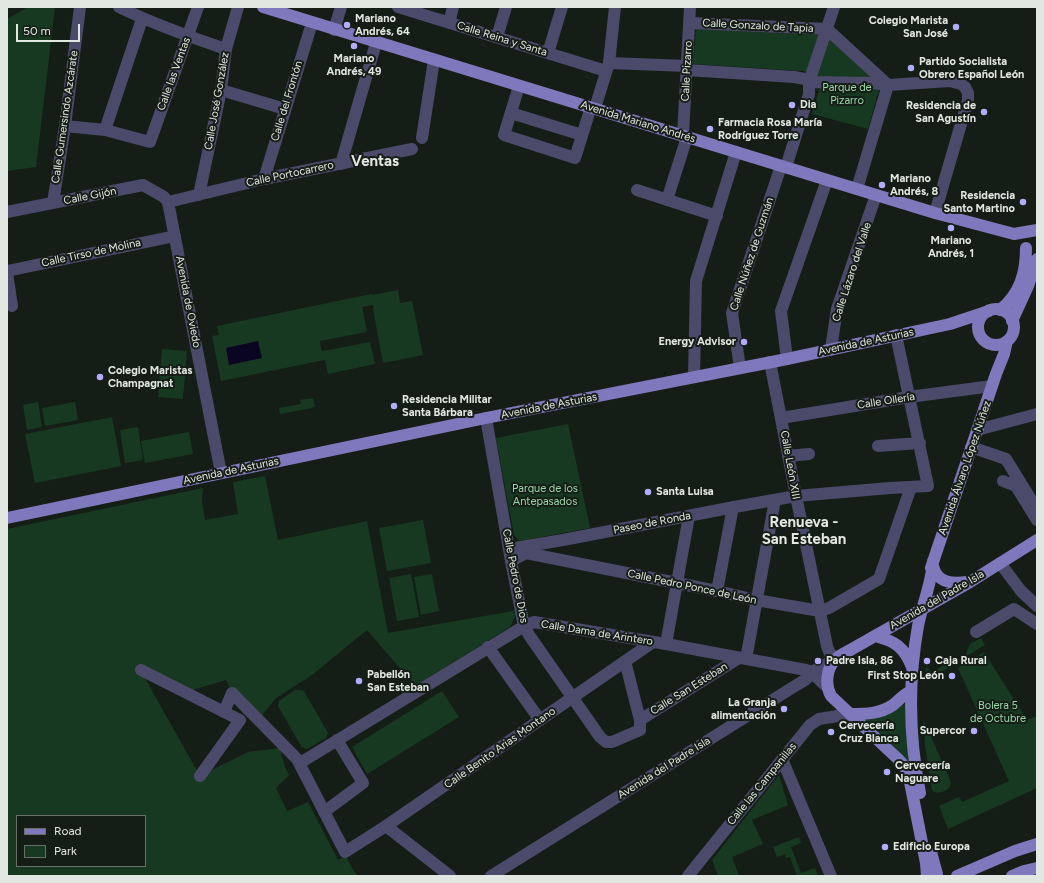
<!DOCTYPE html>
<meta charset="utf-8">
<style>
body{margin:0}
#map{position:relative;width:1044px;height:883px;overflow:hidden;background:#141e16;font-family:Figtree,sans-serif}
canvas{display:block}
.frame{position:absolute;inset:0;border:8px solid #e1e8e2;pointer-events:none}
.legend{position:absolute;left:16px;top:815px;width:130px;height:52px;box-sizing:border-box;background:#141e16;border:1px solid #666f68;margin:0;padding:5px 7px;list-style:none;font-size:12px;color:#e1e8e2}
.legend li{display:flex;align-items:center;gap:8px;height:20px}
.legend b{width:20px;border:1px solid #666f68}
.scale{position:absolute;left:16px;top:24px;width:64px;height:18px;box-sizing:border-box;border:2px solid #e1e8e2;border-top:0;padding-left:5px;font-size:12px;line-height:14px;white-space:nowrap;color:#e1e8e2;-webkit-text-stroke:3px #141e16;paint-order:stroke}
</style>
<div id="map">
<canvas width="1044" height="883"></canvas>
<div class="frame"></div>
<ul class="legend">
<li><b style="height:5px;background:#7e79bc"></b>Road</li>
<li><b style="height:11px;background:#183921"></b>Park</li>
</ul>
<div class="scale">50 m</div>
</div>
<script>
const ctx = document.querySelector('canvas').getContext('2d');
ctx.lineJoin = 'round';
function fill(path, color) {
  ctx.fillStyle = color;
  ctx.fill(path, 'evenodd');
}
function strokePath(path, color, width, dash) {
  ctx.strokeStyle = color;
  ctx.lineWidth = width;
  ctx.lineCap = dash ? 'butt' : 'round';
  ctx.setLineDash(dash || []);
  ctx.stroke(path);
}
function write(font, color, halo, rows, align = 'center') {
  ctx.font = font + ' Figtree,sans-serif';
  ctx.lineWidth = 4;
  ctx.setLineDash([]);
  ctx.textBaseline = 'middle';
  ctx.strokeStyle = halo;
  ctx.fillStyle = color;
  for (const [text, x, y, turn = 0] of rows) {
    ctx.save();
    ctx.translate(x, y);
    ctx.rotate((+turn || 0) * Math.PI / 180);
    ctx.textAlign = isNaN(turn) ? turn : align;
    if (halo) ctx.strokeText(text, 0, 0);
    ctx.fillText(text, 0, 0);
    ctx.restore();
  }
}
const green = new Path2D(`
 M28,7H55L36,167L7,171V19Z
 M696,29L818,35L829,38L880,86L868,129L812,114L822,80L803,71L693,64Z
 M398,290L400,303L412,301L423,355L383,363L373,309L374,308L373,305L362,307L367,332L320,341L321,349L323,351L370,342L375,364L328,374L325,360L221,381L212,336L219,335L217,326L371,294L372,295Z
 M162,349L187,351L183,399L158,397Z
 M313,398L315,406L312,408L280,414L279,408L301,404L300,400Z
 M38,402L42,427L27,430L23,405Z
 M75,402L78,420L45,426L42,408Z
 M112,417L121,466L35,483L25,434Z
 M568,424L590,528L519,541L514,535L496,438Z
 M138,427L143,460L125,463L120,430Z
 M189,432L193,454L145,463L141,441Z
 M265,476L278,540L367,521L388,633L513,611L516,614L510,627L415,686L367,630L312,675L276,698L258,720L232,693L226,680L186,692L142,673L200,776L248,752L280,748L285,767L289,775L276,788L287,811L308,802L338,860L346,856L352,868L358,876H7V529L203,488L202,501L205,520L238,514L233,482ZM17,816H145V866H17Z
 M423,520L431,563L387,571L379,528Z
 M411,574L419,617L397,621L389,578Z
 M432,574L439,611L421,615L414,577Z
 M981,638L985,645L924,682L926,667L932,672L944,665L947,659L950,665L965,656L970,644Z
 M984,652L1027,720L1037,716V788L948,829L939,806L959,797L962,802L1009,781L958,668Z
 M295,690H301L304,691L328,733L326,738L309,748L306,749L301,746L278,706L279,701Z
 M442,691L459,717L367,774L352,747Z
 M901,704L906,705L910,767L893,746L863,719C881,719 886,714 901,704Z
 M924,720L951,783L949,788C944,792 937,795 932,790L925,746Z
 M779,775L788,805L752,820L763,844L732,857L739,876H718L712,860Z
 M799,837L801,843L791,847L801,873L815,868L818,876H797L790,857L786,858L785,854L777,857L773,847Z`);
const water = new Path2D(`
 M258,341L262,358L229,365L226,348Z`);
const minor = new Path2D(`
 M119,7C153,24 190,37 226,49
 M398,7L606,71
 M449,23L453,7
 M690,23L827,29
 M827,29L888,85
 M334,30L341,7
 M497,37L506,7
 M548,53L562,7
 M609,63L687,66
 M687,70L794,77L805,79L809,82L873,83L888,85L950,81L961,84L965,87L968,93V100L935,213
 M519,86L504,135L575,158L591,107
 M221,90L285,109
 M595,108L609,63L615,7
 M511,113L582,135
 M65,126L105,130L150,142L198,7
 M105,130L142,19
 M683,135L690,7
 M422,138L434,60
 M341,164L376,43
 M786,167L809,94V82L834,7
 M264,179L312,23
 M857,189L888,85
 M637,190L717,216
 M199,195L221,90L226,49L238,7
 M667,200L687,137
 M168,202L221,473
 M168,202L264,179L412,149
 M53,203L65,126L80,7
 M7,212L143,185L164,197L168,202
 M7,271L175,236
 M7,273L12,306
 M831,349L837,309L876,195
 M787,359L781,311L827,180
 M770,362L796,496L827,646L830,654L837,658
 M740,368L732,313L781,166
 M694,377L696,281L736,152
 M486,418L511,561L524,626L529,635L600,737L606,742H612L640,730V720L625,661
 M781,418L909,397L992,386
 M977,430L1037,414
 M878,446L920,443
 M971,447L1006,459L1036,508
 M788,456L809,454
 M1003,481L1016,486L1037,520
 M509,549L563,540L729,508L796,496L890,488L928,486L896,335
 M511,561L526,553L717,591L756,600L820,611L829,608L879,579L911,487
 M1000,563L1021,591L1037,606
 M717,591L733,507
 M976,632L1014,609L1037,624
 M666,644L689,516
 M488,647L540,720
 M746,659L775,500
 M141,670L240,720L200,776
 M224,712L232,693L297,759L345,852L386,826L653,642
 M640,720L739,658
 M782,759L831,876
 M300,763L521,628L534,622L666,644L806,670L810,671L828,688
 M324,812L363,783L337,740
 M386,826L450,876
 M491,876L795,686L805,680L817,669L837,658
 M688,876L810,725L819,719L850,714`);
const major = new Path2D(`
 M263,7L935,213L1014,234L1037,230
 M978 327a18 18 0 1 1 36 0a18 18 0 1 1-36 0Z
 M1000,310C1020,294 1026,273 1026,248
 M1012,321L1028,286L1037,259
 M7,518L486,418L787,359L950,324L989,311
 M933,566C937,583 952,584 967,582
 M931,568L996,374L1004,354L1007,341
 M875,636C895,641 904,647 912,667
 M850,714C866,714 880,714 893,705C899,700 904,694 911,691
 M920,793C909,738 908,682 918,626C922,605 932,583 933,561
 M931,852L937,874
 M927,876L926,863L909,777L905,767L898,759L831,696C825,685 826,668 836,659C840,655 847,652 852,649L970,582L1037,540
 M957,876L1015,851L1037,844
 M1012,876L1024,871L1037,868`);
const markers = [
 [347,25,4,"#b2adf9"],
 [956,27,4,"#b2adf9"],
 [354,46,4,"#b2adf9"],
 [911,68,4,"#b2adf9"],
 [792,105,4,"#b2adf9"],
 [984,112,4,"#b2adf9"],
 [710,129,4,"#b2adf9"],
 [882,185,4,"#b2adf9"],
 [1023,202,4,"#b2adf9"],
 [951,228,4,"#b2adf9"],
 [744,342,4,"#b2adf9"],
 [100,377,4,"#b2adf9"],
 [394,406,4,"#b2adf9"],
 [648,492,4,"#b2adf9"],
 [818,661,4,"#b2adf9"],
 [927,661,4,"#b2adf9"],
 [952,676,4,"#b2adf9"],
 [359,681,4,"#b2adf9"],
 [784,709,4,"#b2adf9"],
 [974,731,4,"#b2adf9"],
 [831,732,4,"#b2adf9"],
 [887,772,4,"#b2adf9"],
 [885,847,4,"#b2adf9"]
];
const poiNames = [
 ["Mariano",355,19],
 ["Andrés, 64",355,32],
 ["Colegio Marista",948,21,"right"],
 ["San José",948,34,"right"],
 ["Mariano",354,59,"center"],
 ["Andrés, 49",354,72,"center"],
 ["Partido Socialista",919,62],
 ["Obrero Español León",919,75],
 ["Dia",800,105],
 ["Residencia de",976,106,"right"],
 ["San Agustín",976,119,"right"],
 ["Farmacia Rosa María",718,123],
 ["Rodríguez Torre",718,136],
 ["Mariano",890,179],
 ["Andrés, 8",890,192],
 ["Residencia",1015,196,"right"],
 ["Santo Martino",1015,209,"right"],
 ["Mariano",951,241,"center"],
 ["Andrés, 1",951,254,"center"],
 ["Energy Advisor",736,342,"right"],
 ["Colegio Maristas",108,371],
 ["Champagnat",108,384],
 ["Residencia Militar",402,400],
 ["Santa Bárbara",402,413],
 ["Santa Luisa",656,492],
 ["Padre Isla, 86",826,661],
 ["Caja Rural",935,661],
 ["Pabellón",367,675],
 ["San Esteban",367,688],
 ["First Stop León",944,676,"right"],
 ["La Granja",776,703,"right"],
 ["alimentación",776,716,"right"],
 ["Cervecería",839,726],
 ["Cruz Blanca",839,739],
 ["Supercor",966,731,"right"],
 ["Cervecería",895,766],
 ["Naguare",895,779],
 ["Edificio Europa",893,847]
];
const streetNames = [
 ["Calle Gonzalo de Tapia",758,26,3],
 ["Calle Reina y Santa",502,39,17],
 ["Calle Pizarro",687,71,-87],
 ["Calle las Ventas",174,74,-70],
 ["Calle José González",217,101,-80],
 ["Calle del Frontón",287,101,-73],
 ["Calle Gumersindo Azcárate",65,117,-82],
 ["Avenida Mariano Andrés",638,122,17],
 ["Calle Portocarrero",290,174,-12],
 ["Calle Gijón",90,196,-11],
 ["Calle Tirso de Molina",91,253,-12],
 ["Calle Núñez de Guzmán",752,254,-72],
 ["Calle Lázaro del Valle",852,272,-72],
 ["Avenida de Oviedo",188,302,79],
 ["Avenida de Asturias",866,342,-12],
 ["Calle Ollería",886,401,-9],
 ["Avenida de Asturias",549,406,-11],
 ["Calle León XIII",790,465,80],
 ["Avenida Álvaro López Núñez",965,468,-71],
 ["Avenida de Asturias",231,471,-12],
 ["Paseo de Ronda",652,523,-11],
 ["Calle Pedro de Dios",515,576,79],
 ["Calle Pedro Ponce de León",692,587,12],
 ["Avenida del Padre Isla",937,600,-30],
 ["Calle Dama de Arintero",597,633,9],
 ["Calle San Esteban",689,689,-32],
 ["Calle Benito Arias Montano",500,748,-35],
 ["Avenida del Padre Isla",664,768,-32],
 ["Calle las Campanillas",762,784,-51]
];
const parkNames = [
 ["Parque de",847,88],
 ["Pizarro",847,101],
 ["Parque de los",545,489],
 ["Antepasados",545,502],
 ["Bolera 5",998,706],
 ["de Octubre",998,719]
];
const districtNames = [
 ["Ventas",375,162],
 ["Renueva -",804,523],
 ["San Esteban",804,540]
];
fill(green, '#183921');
fill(water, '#0a0521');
strokePath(minor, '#4c4a6b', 12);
strokePath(major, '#7e79bc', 12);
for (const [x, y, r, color] of markers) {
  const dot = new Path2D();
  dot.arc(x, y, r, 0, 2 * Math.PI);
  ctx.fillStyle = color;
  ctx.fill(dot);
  strokePath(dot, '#141e16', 1.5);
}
write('bold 11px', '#e1e8e2', '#141e16', poiNames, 'left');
write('11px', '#e1e8e2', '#141e16', streetNames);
write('11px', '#9cd7a9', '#141e16', parkNames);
write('bold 15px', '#e1e8e2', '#141e16', districtNames);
</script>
